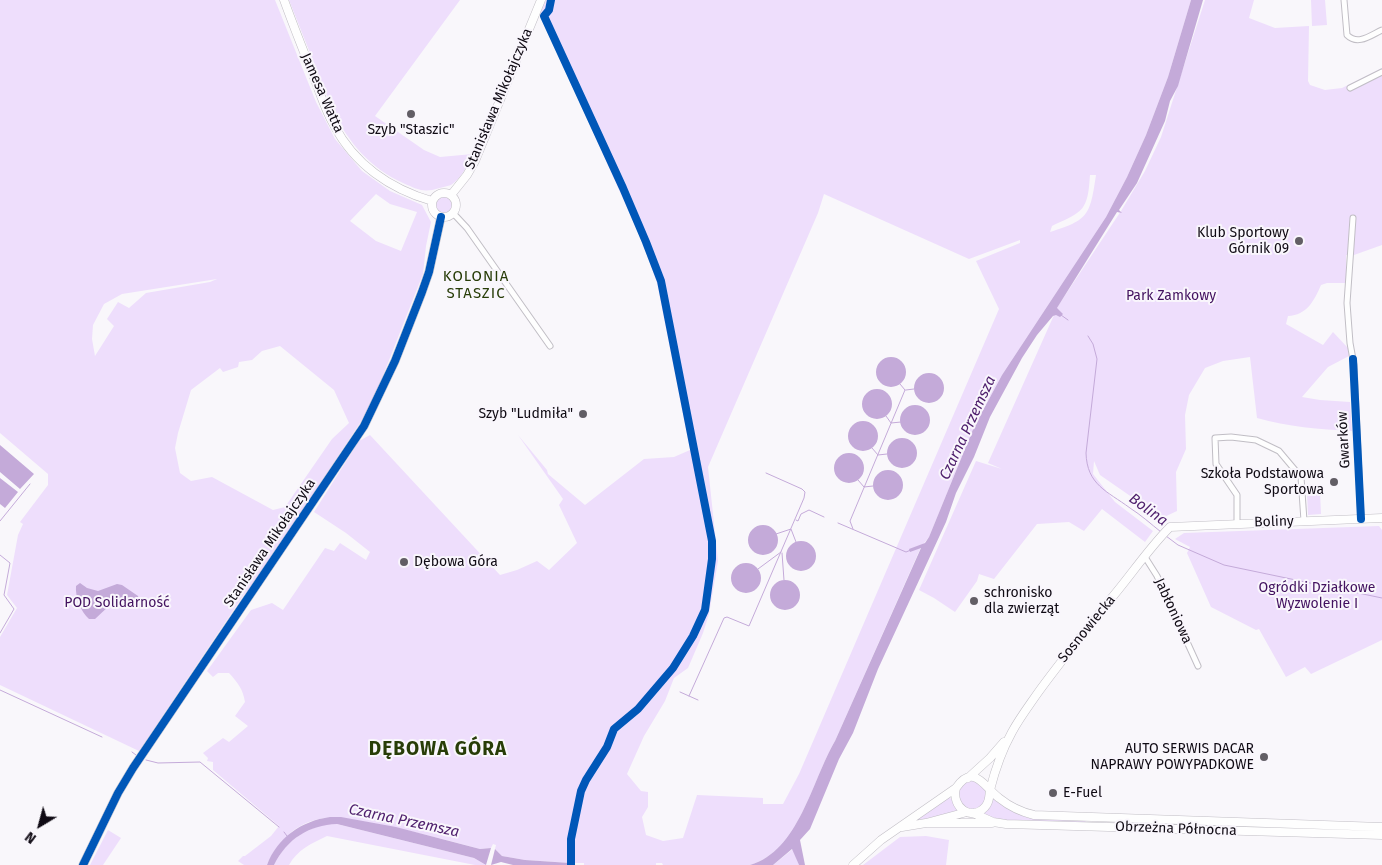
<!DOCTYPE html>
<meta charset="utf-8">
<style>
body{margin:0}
#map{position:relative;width:1382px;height:865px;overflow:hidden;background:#f9f7fb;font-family:"Fira Sans",sans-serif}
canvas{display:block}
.north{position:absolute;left:15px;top:800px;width:50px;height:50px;-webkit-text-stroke:4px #f9f6fc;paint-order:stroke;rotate:217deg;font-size:14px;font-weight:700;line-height:20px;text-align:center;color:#100b14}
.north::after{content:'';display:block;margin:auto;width:18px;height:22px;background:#100b14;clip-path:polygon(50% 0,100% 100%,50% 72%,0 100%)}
</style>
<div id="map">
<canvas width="1382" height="865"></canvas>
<div class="north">N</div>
</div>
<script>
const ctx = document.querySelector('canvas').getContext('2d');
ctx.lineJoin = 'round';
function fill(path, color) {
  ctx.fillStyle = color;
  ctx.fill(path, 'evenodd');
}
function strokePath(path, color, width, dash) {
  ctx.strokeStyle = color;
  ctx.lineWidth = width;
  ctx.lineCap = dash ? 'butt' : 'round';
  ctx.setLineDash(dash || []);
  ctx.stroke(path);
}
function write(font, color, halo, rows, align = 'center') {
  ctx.font = font + ' "Fira Sans",sans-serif';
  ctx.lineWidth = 4;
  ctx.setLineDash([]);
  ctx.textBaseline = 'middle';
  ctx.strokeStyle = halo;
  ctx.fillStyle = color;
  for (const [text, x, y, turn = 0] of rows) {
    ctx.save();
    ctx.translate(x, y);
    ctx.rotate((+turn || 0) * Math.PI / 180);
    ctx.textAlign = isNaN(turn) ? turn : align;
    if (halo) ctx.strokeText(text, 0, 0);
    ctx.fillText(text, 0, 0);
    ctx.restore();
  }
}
const green = new Path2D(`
 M0,0H275L316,102L335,139L362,171L390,191L422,205L431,222L426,246L423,274L373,401L360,423L254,583L243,596L139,751L0,685V637L17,608L7,595L18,535L23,524L20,522L48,485V474L0,433ZM376,194L390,204L417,212L401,251L376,241L350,221ZM217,279L210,282L146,293L129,308L118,302L107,319L114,326L95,356L92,339L93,325L104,304L122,294ZM280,346L334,390L349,423L332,439L285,507L273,510L212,477L191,481L180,473L175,448L178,433L191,390L220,368L223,372L238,367L239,362L252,360L262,351Z
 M289,0H460L375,116L424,150L440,157L473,154C468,164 461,179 451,185C448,186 443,187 440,188C423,193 419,190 403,183C370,168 349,143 333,111Z
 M546,0H1191L1168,77L1146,135L1127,177L1106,217L1002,375L974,427L929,537L921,547L835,741C812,780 799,851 750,865H663L662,863H656V865H584V863H573L574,858L571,857L570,863L525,860L502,856L495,849L496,845L493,844L491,848L480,849C444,839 408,830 372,823C353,820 334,814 315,820C293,826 276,844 267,865H244L238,861L243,856H245L271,836L279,826L213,770V762L207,761L208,758L203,753L223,738L229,742L248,726L235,716L245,702C243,689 238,683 229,673H218L213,677L207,671L251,610L272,603L283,610L325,548L334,551L340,543L366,560L370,552L346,533L314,512L359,441L370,435L500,575L517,570L537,561L549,570L577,543L559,505L563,499L518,435L547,470L548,474L585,505L644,459L674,457L690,450L657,283L641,239L540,14ZM1090,175H1096C1090,215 1089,220 1050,232L1052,226C1059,222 1071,218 1077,213C1089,206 1089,187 1090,175ZM824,194L969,259L1020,240V243L976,261L999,309L799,774L783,804H763V798L697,795L683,838L663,841L646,835L642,817L648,807V792L641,791L627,774L644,736L665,701L674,678L688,668L703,633L709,614L718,561L708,467L818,213Z
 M1205,0H1254L1249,18L1275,28L1309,26L1308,81L1310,85L1325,90L1342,88L1382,68V245L1354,255H1346V283H1327L1321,285C1314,301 1307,315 1288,316L1286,324L1323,345L1333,332L1348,348L1349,356L1328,367L1302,397L1320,400L1350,402L1352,431C1319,429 1288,427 1257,418L1250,357L1223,361L1205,368L1189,395L1185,415L1186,449L1176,472L1177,511L1162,518L1100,475L1094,461L1093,474L1115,502L1153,531L1145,542L1102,509L1084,531L1069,522L1037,524L994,579L979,574L977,581L955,612L934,598L919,590L976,461L1002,469L988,463L1058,306L1121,211L1145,171L1161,137Z
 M1311,0H1325L1327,25L1312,26Z
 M436 205a8 8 0 1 1 16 0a8 8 0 1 1-16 0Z
 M1320,492L1321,514L1308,515L1307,493Z
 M1379,526L1382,530V640L1311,674L1305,667L1286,677L1259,629L1256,630L1211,607L1187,553L1190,547L1175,539L1184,533Z
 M958 795a14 14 0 1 1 28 0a14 14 0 1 1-28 0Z
 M948,795L961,812L912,823Z
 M993,798L1014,811L1085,820L1086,823L1002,820L981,814Z
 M327,824H337L474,858L486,865H475L327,836C312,843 297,850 289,865H274C285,842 302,830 327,824Z
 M108,830L121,838L103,865H90Z
 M926,836L949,840L946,865H863L900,837Z
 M793,849L799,865H773Z`);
const water = new Path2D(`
 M1191,0H1203L1178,86L1170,101L1165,121L1137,183L1119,210L1122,213L1117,212L1057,308L1063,314L1060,317L1056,315L1053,316L1037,335L1022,358L990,417L974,457L956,493L946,522L878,669L853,733L839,759L810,829L800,840L805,865H799L792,849L773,865H750C799,851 812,780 835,741L921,548L910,552L909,549L925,543L929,537L974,427L1002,375L1106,217L1127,177L1146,135L1168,77Z
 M876 372a15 15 0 1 1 30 0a15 15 0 1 1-30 0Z
 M914 388a15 15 0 1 1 30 0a15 15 0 1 1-30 0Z
 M862 404a15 15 0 1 1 30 0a15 15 0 1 1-30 0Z
 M900 420a15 15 0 1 1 30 0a15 15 0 1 1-30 0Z
 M848 436a15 15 0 1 1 30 0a15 15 0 1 1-30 0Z
 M887 453a15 15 0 1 1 30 0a15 15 0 1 1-30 0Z
 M0,445L34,474L20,489L0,472Z
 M834 468a15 15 0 1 1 30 0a15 15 0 1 1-30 0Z
 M873 485a15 15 0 1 1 30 0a15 15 0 1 1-30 0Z
 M0,478L18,492L5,508L0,504Z
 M748 540a15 15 0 1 1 30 0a15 15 0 1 1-30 0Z
 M786 556a15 15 0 1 1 30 0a15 15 0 1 1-30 0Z
 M731 578a15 15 0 1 1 30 0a15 15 0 1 1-30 0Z
 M770 595a15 15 0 1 1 30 0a15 15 0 1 1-30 0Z
 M80,583L87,588L98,591L117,584L122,585L138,596L140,606L138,609L116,601L111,604L95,619H89C81,612 75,597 76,586Z
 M330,817H341L396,827L480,849L491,848L486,865L474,858L337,824C309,825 287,839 274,865H267C277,838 301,821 330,817Z
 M495,849L502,856L525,860L570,863V865H513L501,862L491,865Z`);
const stream = new Path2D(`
 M1061,315L1068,320
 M1088,336L1093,344L1097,359L1086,453C1087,485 1107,491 1130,508C1141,515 1151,524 1161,532
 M900,384L905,390
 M906,390L914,389
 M886,416L891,423L901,422
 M872,448L878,455L887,454
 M858,480L864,487L873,486
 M796,520L798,521L801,514L809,510L824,517
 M0,521L30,484
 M838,523L906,552L911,550
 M853,529L850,521L905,390
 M776,534L791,529L796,542
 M1166,536L1178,545L1224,565L1382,598
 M782,553L784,580
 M0,555L10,563L4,595L14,609L0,633
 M758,569L781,552
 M0,690L102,737
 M680,692L698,700
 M689,696L724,618L727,617L749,626L804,498L805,492L802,489L766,473
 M132,752L136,755
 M146,760L158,763L200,762L279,827
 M284,832L287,836`);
const street = new Path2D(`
 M1344,0L1347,35C1358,46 1371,35 1382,30
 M1350,88L1382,72
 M453,213L467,228L550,346
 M1353,218L1347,303L1350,343L1354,365L1361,519
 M1237,524V495L1216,464L1215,438L1231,437L1256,440L1279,451L1301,477L1304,521
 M1145,557L1157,576L1198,666`);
const secondary = new Path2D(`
 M284,0C293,25 303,50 313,75C320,92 325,110 334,125C354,164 390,189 432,201
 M432 205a12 12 0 1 1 24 0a12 12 0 1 1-24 0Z
 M451,195L467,175L475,161L541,0
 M968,778L990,758L1004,742
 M956,788C951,807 971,822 985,807C990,802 989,796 990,790C995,770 1002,750 1012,732C1019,719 1028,707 1037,694C1060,662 1085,632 1109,601C1129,578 1148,549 1170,527L1382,518
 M973,813L993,822L1006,824L1382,835
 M926,823H992
 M902,827L926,823L967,812
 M83,865L118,793L133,768L364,426L395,361L422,292L429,272L441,217
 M853,865L881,840L956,788C974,762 985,788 999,798C1009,806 1021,812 1034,815L1382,827`);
const cycleway = new Path2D(`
 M551,0L549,10L544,16L623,188L646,242L661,281L712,541V559L705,610L693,636L673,668L638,709L614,729L607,747L586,780L581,791L571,839V865
 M1353,359L1361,519
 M83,865L118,793L133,768L364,426L395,361L422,292L429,272L441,217`);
const markers = [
 [411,114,5,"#625e65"],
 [1299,241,5,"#625e65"],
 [583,414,5,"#625e65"],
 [1334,482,5,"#625e65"],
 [404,562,5,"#625e65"],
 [974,601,5,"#625e65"],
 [1264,757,5,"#625e65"],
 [1053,793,5,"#625e65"]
];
const streetNames = [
 ["Jamesa Watta",322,93,66],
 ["Stanisława Mikołajczyka",499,99,-67],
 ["Gwarków",1344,440,-93],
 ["Boliny",1274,522,-2],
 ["Stanisława Mikołajczyka",270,543,-56],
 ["Jabłoniowa",1173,611,65],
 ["Sosnowiecka",1087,629,-51],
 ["Obrzeżna Północna",1176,829,2]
];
const poiNames = [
 ["Szyb \"Staszic\"",411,130,"center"],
 ["Klub Sportowy",1289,233],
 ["Górnik 09",1289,249],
 ["Szyb \"Ludmiła\"",573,414],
 ["Szkoła Podstawowa",1324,474],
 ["Sportowa",1324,490],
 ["Dębowa Góra",414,562,"left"],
 ["schronisko",984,593,"left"],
 ["dla zwierząt",984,609,"left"],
 ["AUTO SERWIS DACAR",1254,749],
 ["NAPRAWY POWYPADKOWE",1254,765],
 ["E-Fuel",1063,793,"left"]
];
const parkNames = [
 ["Park Zamkowy",1171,296],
 ["Ogródki Działkowe",1317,588],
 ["Wyzwolenie I",1317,604],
 ["POD Solidarność",117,603]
];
const neighbourhoodNames = [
 ["KOLONIA",476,277],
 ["STASZIC",476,294]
];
const waterNames = [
 ["Czarna Przemsza",968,428,-65],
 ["Bolina",1148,510,36],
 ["Czarna Przemsza",404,821,12]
];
const districtNames = [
 ["DĘBOWA GÓRA",438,750]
];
fill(green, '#eedefc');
fill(water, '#c4aad9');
strokePath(stream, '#c4aad9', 1);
strokePath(street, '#c1bec5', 7);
strokePath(secondary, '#c1bec5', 9);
strokePath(street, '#fefefe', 5);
strokePath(secondary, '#fefefe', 8);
strokePath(cycleway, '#0057b8', 8);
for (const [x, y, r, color] of markers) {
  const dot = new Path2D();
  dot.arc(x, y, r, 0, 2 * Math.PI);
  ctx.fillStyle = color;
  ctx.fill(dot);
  strokePath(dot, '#f9f6fc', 2);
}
write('14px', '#100b14', '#f9f6fc', streetNames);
write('14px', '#100b14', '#f9f6fc', poiNames, 'right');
write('14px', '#42115f', '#f9f6fc', parkNames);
ctx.letterSpacing = '1px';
write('15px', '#283d08', '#f9f6fc', neighbourhoodNames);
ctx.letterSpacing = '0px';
write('italic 15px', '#50216e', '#f9f6fc', waterNames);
ctx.letterSpacing = '1px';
write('bold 19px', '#283d08', '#f9f6fc', districtNames);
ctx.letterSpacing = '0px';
</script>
